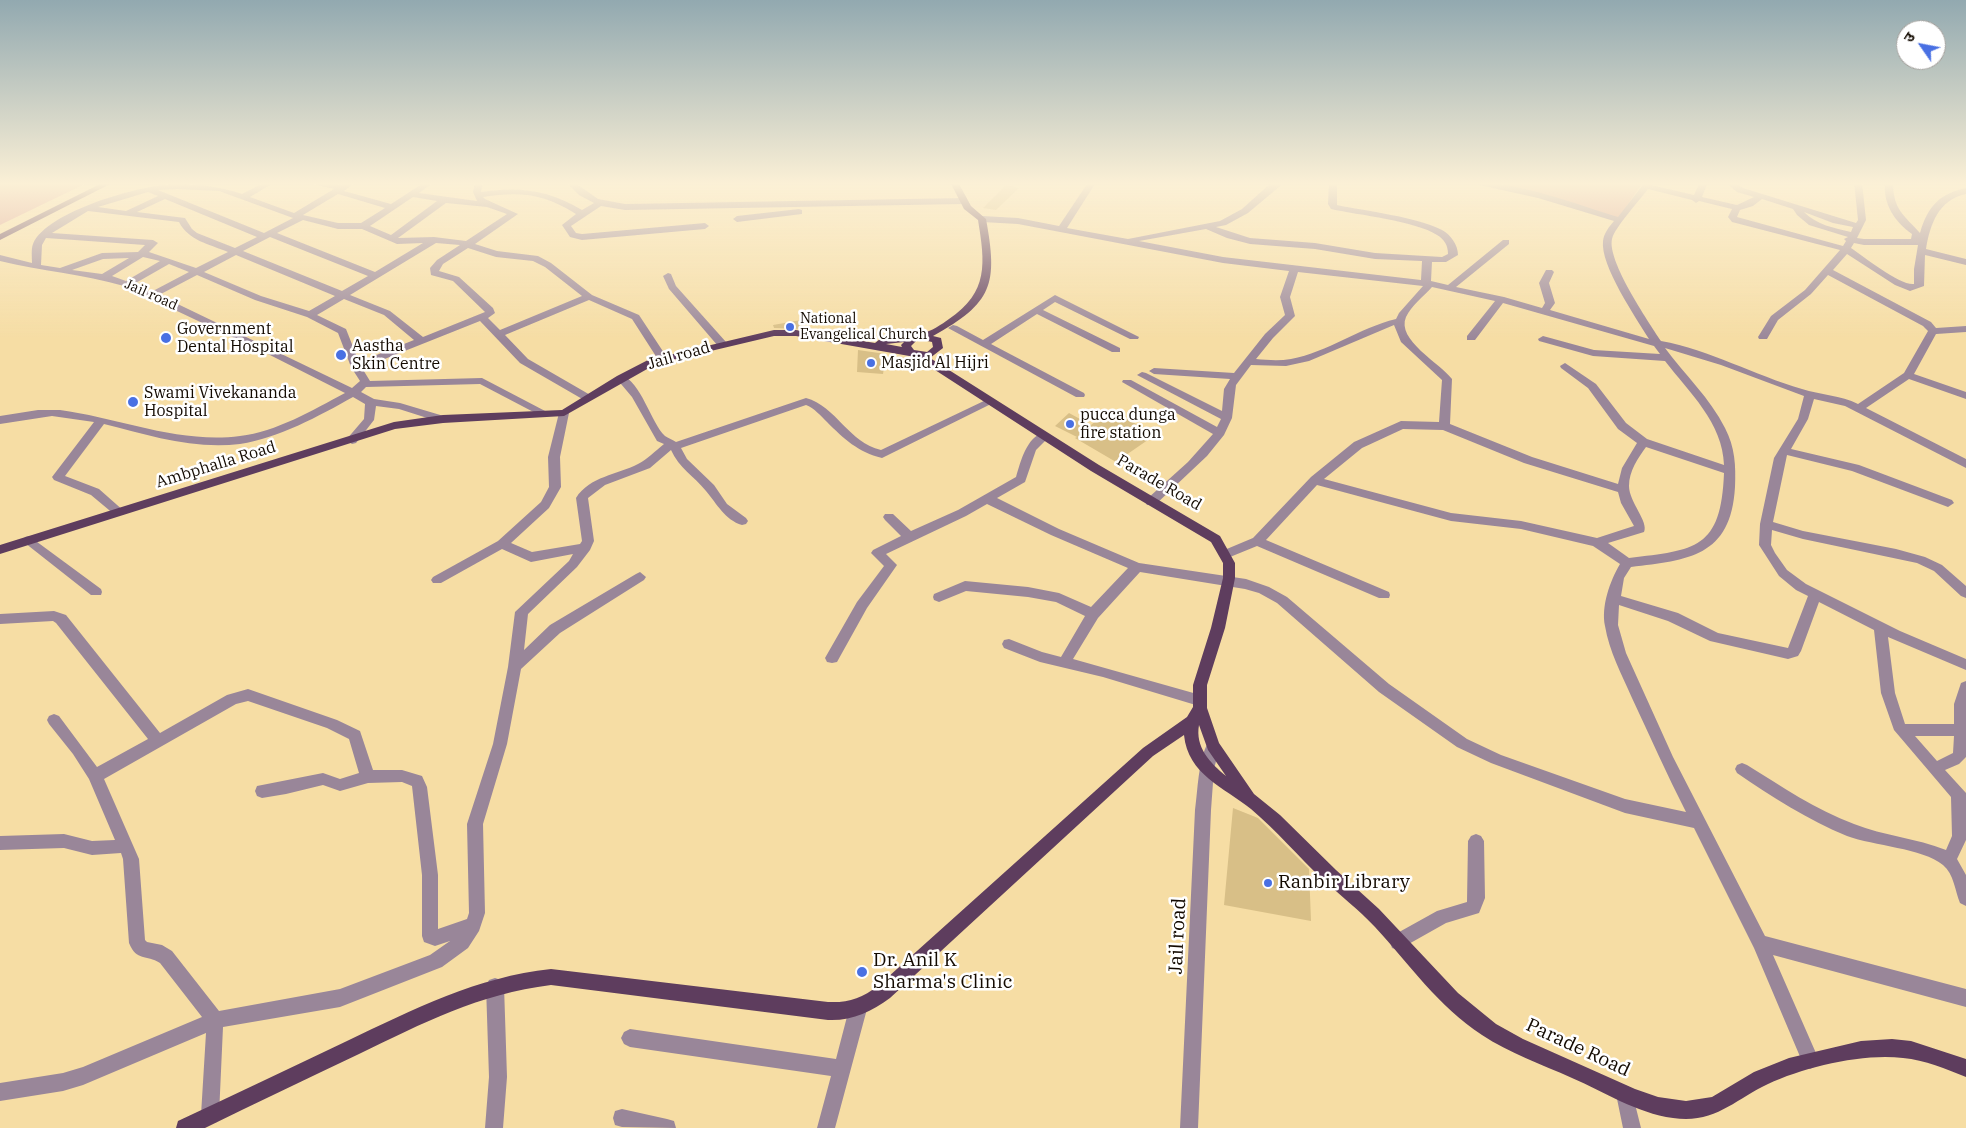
<!DOCTYPE html>
<meta charset="utf-8">
<style>
body{margin:0}
#map{position:relative;width:1966px;height:1128px;overflow:hidden;background:#f6dda4;font-family:"IBM Plex Serif","Noto Sans Devanagari",serif}
canvas{display:block}
.north{position:absolute;left:1896px;top:20px;width:50px;height:50px;box-sizing:border-box;background:#fff;border:1px solid #a19d99;border-radius:50%;rotate:303deg;font-size:14px;font-weight:700;line-height:20px;text-align:center;color:#130a00}
.north::after{content:'';display:block;margin:auto;width:18px;height:22px;background:#4970e3;clip-path:polygon(50% 0,100% 100%,50% 72%,0 100%)}
</style>
<div id="map">
<canvas width="1966" height="1128"></canvas>
<div class="north">उ</div>
</div>
<script>
const ctx = document.querySelector('canvas').getContext('2d');
ctx.lineJoin = 'round';
function fill(path, color) {
  ctx.fillStyle = color;
  ctx.fill(path, 'evenodd');
}
function strokePath(path, color, width, dash) {
  ctx.strokeStyle = color;
  ctx.lineWidth = width;
  ctx.lineCap = dash ? 'butt' : 'round';
  ctx.setLineDash(dash || []);
  ctx.stroke(path);
}
function write(font, color, halo, rows, align = 'center') {
  ctx.font = font + ' "IBM Plex Serif",serif';
  ctx.lineWidth = 5;
  ctx.setLineDash([]);
  ctx.textBaseline = 'middle';
  ctx.strokeStyle = halo;
  ctx.fillStyle = color;
  for (const [text, x, y, turn = 0] of rows) {
    ctx.save();
    ctx.translate(x, y);
    ctx.rotate((+turn || 0) * Math.PI / 180);
    ctx.textAlign = isNaN(turn) ? turn : align;
    if (halo) ctx.strokeText(text, 0, 0);
    ctx.fillText(text, 0, 0);
    ctx.restore();
  }
}
const green = new Path2D(`
 M0,182H89L0,225Z
 M1505,182H1643L1619,218L1503,185Z`);
const building = new Path2D(`
 M1006,185L1019,188L996,210L983,208Z
 M801,320L803,329L774,328L773,325Z
 M858,350L886,354L883,374L857,372Z
 M1110,409L1155,435L1116,462L1075,438L1077,437L1055,426L1069,413L1091,425Z
 M1233,808L1258,818L1309,869L1311,921L1224,905Z`);
const minor = new Path2D(`
 M265,182H275L250,197L294,213L334,189L313,184L312,182H325L340,185L347,182H356L344,191L391,204L425,182H434L419,193L477,201L473,192L475,182H483L481,192C519,186 549,190 582,210L594,203L579,195L566,182H574L598,199L625,204L963,198L967,201L963,204L625,210L601,206L571,226L576,233L582,234L705,223L709,226L705,229L582,240L570,237L562,225L576,214C544,194 521,191 483,197L485,199L518,214L475,244L497,251L538,256L551,263L592,295L639,315L668,359L667,361H659L632,319L589,300L505,335L528,359L592,396L593,398L592,400H584L520,363L480,321L362,368L370,381L482,378L547,412L548,414L543,417L480,384L366,387L361,392L374,399L400,403L447,417L448,419L443,423L399,409L376,406L374,420L356,443L352,444L346,440L364,419L365,404L353,397C319,416 279,438 240,444C194,450 148,435 104,424L65,476L99,489L125,512L123,515H115L91,495L54,480L52,477L94,422L52,416L0,424V416L38,410H60C119,418 179,444 240,436C276,432 313,410 345,393L266,353L124,286C83,274 41,271 0,261V255L32,263C32,257 31,249 33,244C46,211 146,183 178,184C200,184 221,187 242,194ZM177,189L219,191L293,218L264,233L158,190ZM148,192L158,196L126,211L98,207ZM338,194L385,208L361,223H338L303,215ZM413,197L437,201L391,235L370,226ZM165,199L257,237L235,248L197,233L192,229L185,218L137,212ZM446,203L487,207L507,214L466,241L434,237L398,238ZM88,211L179,222C189,241 209,244 228,252L196,268L149,252L158,243L153,240L52,233ZM303,220L338,229H362L397,244L423,243L375,272L277,233ZM270,237L368,276L342,291L243,251ZM46,238L145,245L138,252L102,253L60,268L41,265L42,245ZM436,243L460,245L437,260L430,268L431,275L453,281L485,312L423,337L390,311L350,295ZM468,248L496,257L533,261L545,267L582,296L500,330L488,318L495,313L493,308L459,277L439,271L443,264ZM236,255L335,296L309,311L261,296L204,272ZM143,257L160,261L126,281L112,276ZM129,258L102,274L72,270L103,259ZM169,264L189,272L151,292L134,284ZM197,275L255,300L307,317L338,333L351,367L360,381L352,388L159,295ZM344,299L384,315L414,340L359,362L346,329L317,315Z
 M1085,182H1093L1095,184L1067,228L1128,239L1220,221L1242,209L1272,182H1285L1248,213L1226,225L1216,227L1250,238L1315,243L1375,253L1442,257L1448,254C1448,245 1444,239 1437,235C1416,221 1358,215 1331,209L1328,204L1329,182H1337V205C1365,211 1418,217 1442,230C1451,235 1458,245 1458,255L1446,262H1432L1431,281L1448,285L1503,240H1509V244L1456,287L1504,297L1542,308L1545,303L1539,283L1546,270H1552L1554,272L1549,283L1555,303L1550,310L1649,339C1636,318 1600,265 1603,241C1604,233 1609,227 1614,221L1538,198L1475,184L1474,182C1519,182 1575,204 1618,217L1645,182H1653L1651,185L1694,195L1700,182H1708L1702,197L1737,205L1754,197L1737,192L1725,182H1734L1743,188L1856,223L1858,220L1854,182H1862L1866,220L1857,238L1864,239H1911L1912,234C1894,221 1883,204 1885,182H1893C1893,210 1904,215 1920,233C1928,206 1939,194 1966,188V194C1938,200 1930,225 1926,249L1966,259V265L1925,255L1924,286L1910,291L1895,285L1847,254L1833,270L1931,322L1936,328L1966,326V332L1936,334L1914,374L1966,392V399L1909,379L1866,408L1966,459V468L1845,406L1814,399L1808,419L1791,449L1859,465L1952,500L1954,503L1948,507L1852,471L1787,455L1773,522L1803,531L1896,549L1925,557L1942,565L1966,586V598L1961,596L1934,571L1917,563L1803,539L1772,530L1771,545L1775,553L1787,570L1806,584L1900,631L1966,659V670L1888,637L1895,693L1905,724H1954V704L1961,683L1966,681V757L1959,764L1945,770L1966,793V840L1957,859L1966,875V906L1960,903C1955,891 1954,874 1943,865C1922,848 1874,846 1847,836C1808,820 1772,797 1737,773L1735,769L1737,765L1742,763L1747,765C1781,786 1816,810 1854,824C1884,836 1916,838 1946,850L1952,836L1951,797L1894,730L1881,693L1874,630L1819,602L1801,651L1798,656L1788,659L1710,641L1668,621L1619,605L1618,625L1626,653L1673,757L1765,936L1966,989V1007L1773,955L1819,1060L1816,1066L1810,1069L1804,1066L1754,948L1694,828L1625,813L1491,763L1457,747L1379,692L1277,603L1259,593L1245,589L1140,572L1098,618L1073,659L1204,696L1206,700L1204,704L1199,706L1103,677L1040,662L1004,648L1002,644L1004,640L1009,639L1042,652L1061,657L1085,616L1056,602L1028,597L966,591L939,602L934,600L933,597L934,594L965,581L1028,587L1059,593L1091,607L1128,568L1051,535L987,504L966,516L886,554L897,565L867,608L837,662L832,663L827,662L825,658L857,602L884,566L871,553L873,550L901,536L885,520L883,517L885,514H893L911,531L958,510L1016,477C1021,461 1026,438 1044,432L1050,436L1036,450L1025,482L997,498L1059,529L1139,563L1246,579L1269,587L1287,597L1389,684L1467,739L1501,755L1625,799L1686,812C1667,775 1650,736 1632,698C1622,675 1609,651 1605,626C1601,606 1610,581 1620,564L1593,546L1521,529L1451,521L1317,485L1266,540L1389,592L1390,595L1389,598H1379L1257,546L1230,557H1222L1220,554L1222,551L1253,538L1311,477L1354,442L1401,421L1439,422L1442,380L1401,342L1394,325L1309,361L1286,366L1251,365L1236,385L1232,418L1224,435L1207,456L1155,505H1147L1145,502L1147,499L1188,462L1213,434L1122,382L1123,380H1131L1217,427L1221,419L1137,375L1142,372L1146,373L1222,411L1224,389L1230,379L1154,374L1149,371L1154,368L1234,373L1265,334L1285,315L1280,297L1289,271L1223,263L1018,224L982,222L978,219L982,216L1018,218L1059,226L1087,184ZM1648,189L1692,200L1696,203L1699,201L1732,209L1728,217L1732,222L1840,250L1805,290L1771,316L1758,337L1759,339H1767L1778,320L1811,294L1828,275L1923,326L1928,331L1904,373L1858,404C1841,395 1820,395 1802,389C1754,375 1710,350 1661,341C1648,321 1607,261 1612,239C1615,227 1640,200 1648,189ZM1762,199L1793,209L1797,215L1809,225L1848,237L1844,239L1846,241L1843,246L1737,217L1740,210L1753,206ZM1804,212L1833,223L1853,227L1851,232C1834,228 1817,225 1804,212ZM1206,229L1227,238L1250,244L1315,249L1375,259L1422,261L1421,280L1223,257L1139,241ZM1854,243L1864,245H1918L1914,269V284C1901,286 1864,257 1851,248ZM1298,272L1423,286L1399,313L1396,319C1359,328 1328,352 1291,359C1279,361 1267,360 1256,359L1273,338L1295,316L1290,297ZM1432,287L1495,301L1467,336V340H1475L1503,303L1654,346L1660,354L1594,350L1543,336L1538,339L1539,341L1593,356L1665,361C1689,392 1723,423 1724,465L1647,439L1626,423L1596,384L1565,363L1560,366L1561,368L1588,388L1618,429L1637,443L1622,468L1618,484L1532,457L1450,424L1452,379C1440,363 1396,340 1406,317C1411,306 1424,296 1432,287ZM1665,348L1721,365L1804,396L1798,419L1774,458L1760,524L1759,545L1779,576L1796,590L1808,596L1788,648L1718,633L1678,613L1621,596L1624,578L1631,567C1688,560 1731,557 1735,487C1736,466 1735,447 1725,428C1710,398 1685,375 1665,348ZM1403,429L1443,430L1524,463L1618,492L1621,503L1634,526L1597,538L1521,521L1451,513L1324,479L1362,448ZM1646,447L1724,473C1721,549 1696,550 1629,558L1608,543L1644,532C1649,522 1629,502 1629,486C1629,471 1638,458 1646,447ZM1915,736H1954L1953,753L1937,761Z
 M799,209L802,210V214L737,222L733,219L737,216Z
 M668,273L671,274L676,286L726,342V346H718L669,289L663,276Z
 M1055,295L1139,337L1138,339H1130L1055,302L1043,310L1120,348V352H1112L1037,314L991,344L1084,393L1085,395L1084,397H1076L948,328L953,325L957,326L983,340Z
 M621,375C641,381 651,423 665,436C668,438 673,440 676,442L806,398C836,406 849,443 881,450L986,400H994L995,402L882,458C858,452 844,439 827,422C821,416 814,408 806,405L681,448L687,459L714,485L727,504L746,518L748,521L746,524L742,525C725,520 717,504 706,491C694,476 679,468 671,450L650,468L605,485L588,498L594,541L590,550L577,567L528,614L524,650L550,625L636,574L640,572L646,577L644,580L560,633L521,669L507,744L483,824L485,913L479,931L468,948L442,967L340,1007L223,1027L219,1115L217,1122L210,1124L203,1122L201,1115L206,1033L83,1085L63,1091L0,1101V1083L63,1073L83,1067L202,1017L160,963C146,954 137,962 129,943L123,859L121,853L92,855L64,848L0,850V836L64,834L92,841L115,840L89,779L73,754L49,724L47,720L49,716L54,714L59,716L97,767L148,739L56,623L53,621L0,624V614L54,611L66,615L160,733L227,695L248,689L337,720L360,731L373,770H402L422,776L427,787L438,875V929L467,919L469,913L467,824L493,744L508,667L515,612L569,561L573,554L531,562L502,549L441,583H433L431,580L433,577L498,541L541,502L549,487L548,457L559,413L564,410L569,413L560,457L561,487L549,508L511,543L532,552L580,544L582,541L576,498C590,476 617,475 638,464C648,459 655,451 664,444L657,441L632,397L616,378ZM248,701L327,728L349,739L359,773L340,779L323,773L257,786L255,791L257,796L262,798L286,794L323,785L340,791L368,783L402,782L412,786L422,875V936L424,942L435,946L450,941L430,955L340,989L219,1011L172,951L162,945L147,942L145,940L139,859L104,779L236,704Z
 M29,536L101,589L102,592L101,595H91L25,543L23,540L25,537Z
 M1213,740L1218,742L1220,746L1214,769L1211,810L1198,1128H1180L1195,810C1198,788 1198,762 1208,742Z
 M1476,834L1481,836L1484,841L1485,898L1479,913L1446,923L1398,950L1392,948L1390,942L1392,936L1437,911L1467,902L1468,841L1471,836Z
 M495,978L501,980L504,986L507,1077L503,1128H485L489,1077L486,986L489,980Z
 M858,1000L864,1003L867,1009L835,1128H817L831,1076L630,1047L624,1044L621,1038L624,1032L630,1029L836,1059L849,1009L852,1003Z
 M1625,1085L1631,1088L1641,1128H1623L1616,1094L1619,1088Z
 M622,1109L667,1119L674,1121L676,1128L622,1127L615,1125L613,1118L615,1111Z`);
const major = new Path2D(`
 M104,182H114L0,240V234Z
 M950,182H958L971,206L986,219C998,284 993,303 933,336L941,338L943,348L930,358L1099,465L1220,536L1235,563V578L1225,628L1207,685V708L1219,743L1254,794L1280,815L1336,870L1379,909L1458,993L1496,1024L1523,1039L1635,1089L1658,1097L1686,1101L1712,1097L1754,1072L1789,1058L1861,1041L1892,1039L1911,1041L1966,1059V1077C1946,1069 1925,1060 1903,1058C1863,1053 1804,1067 1768,1084C1734,1100 1715,1124 1673,1118C1636,1113 1605,1092 1572,1078C1541,1064 1509,1053 1482,1035C1439,1007 1409,964 1375,927C1359,910 1340,895 1322,879C1298,856 1277,831 1251,809C1224,787 1188,775 1184,735L1153,756L890,998C871,1012 852,1021 828,1020L551,985C479,994 423,1023 359,1054C308,1078 256,1103 205,1128H176L178,1121C235,1094 291,1068 347,1041C414,1009 477,977 551,969L828,1002C848,1003 862,998 878,986L1143,748L1187,717L1193,707V685L1211,628L1223,578V563L1211,542L1091,471L915,357L796,336H774L656,364L564,416L443,423L395,429L0,554V545L394,422L443,415L562,410L617,376L648,360L774,330H796L875,343L880,339C894,337 908,336 922,333C931,332 942,324 949,319C989,292 985,263 978,220L964,209ZM918,339L932,342L933,347L927,352L914,350L911,346ZM904,342L901,345L902,347L886,344ZM1199,725L1208,750L1226,776C1210,763 1195,747 1199,725Z`);
const markers = [
 [790,327,5,"#4970e3"],
 [166,338,6,"#4970e3"],
 [341,355,6,"#4970e3"],
 [871,363,5,"#4970e3"],
 [133,402,6,"#4970e3"],
 [1070,424,5,"#4970e3"],
 [1268,883,5,"#4970e3"],
 [862,972,6,"#4970e3"]
];
const farStreetnames = [
 ["Jail road",151,295,24]
];
const farPoinames = [
 ["National",800,319],
 ["Evangelical Church",800,335]
];
const poiNames = [
 ["Government",177,329],
 ["Dental Hospital",177,347],
 ["Aastha",352,346],
 ["Skin Centre",352,364],
 ["Masjid Al Hijri",881,363],
 ["Swami Vivekananda",144,393],
 ["Hospital",144,411],
 ["pucca dunga",1080,415],
 ["fire station",1080,433]
];
const streetNames = [
 ["Jail road",679,356,-16],
 ["Ambphalla Road",216,465,-17],
 ["Parade Road",1159,483,30]
];
const nearPoinames = [
 ["Ranbir Library",1278,883],
 ["Dr. Anil K",873,961],
 ["Sharma's Clinic",873,983]
];
const nearStreetnames = [
 ["Jail road",1178,936,-87],
 ["Parade Road",1578,1048,25]
];
fill(green, '#da9b93');
fill(building, '#d8bf87');
fill(minor, '#998699');
fill(major, '#5e3d5e');
const sky = ctx.createLinearGradient(0, 0, 0, 340);
sky.addColorStop(0, '#92a9b0');
sky.addColorStop(0.54, '#fbf0d6');
sky.addColorStop(1, '#fbf0d600');
ctx.fillStyle = sky;
ctx.fillRect(0, 0, 1966, 340);
for (const [x, y, r, color] of markers) {
  const dot = new Path2D();
  dot.arc(x, y, r, 0, 2 * Math.PI);
  ctx.fillStyle = color;
  ctx.fill(dot);
  strokePath(dot, '#fff', 2);
}
write('14px', '#130a00', '#fff', farStreetnames);
write('14px', '#130a00', '#fff', farPoinames, 'left');
write('16px', '#130a00', '#fff', poiNames, 'left');
write('16px', '#130a00', '#fff', streetNames);
write('19px', '#130a00', '#fff', nearPoinames, 'left');
write('19px', '#130a00', '#fff', nearStreetnames);
</script>
